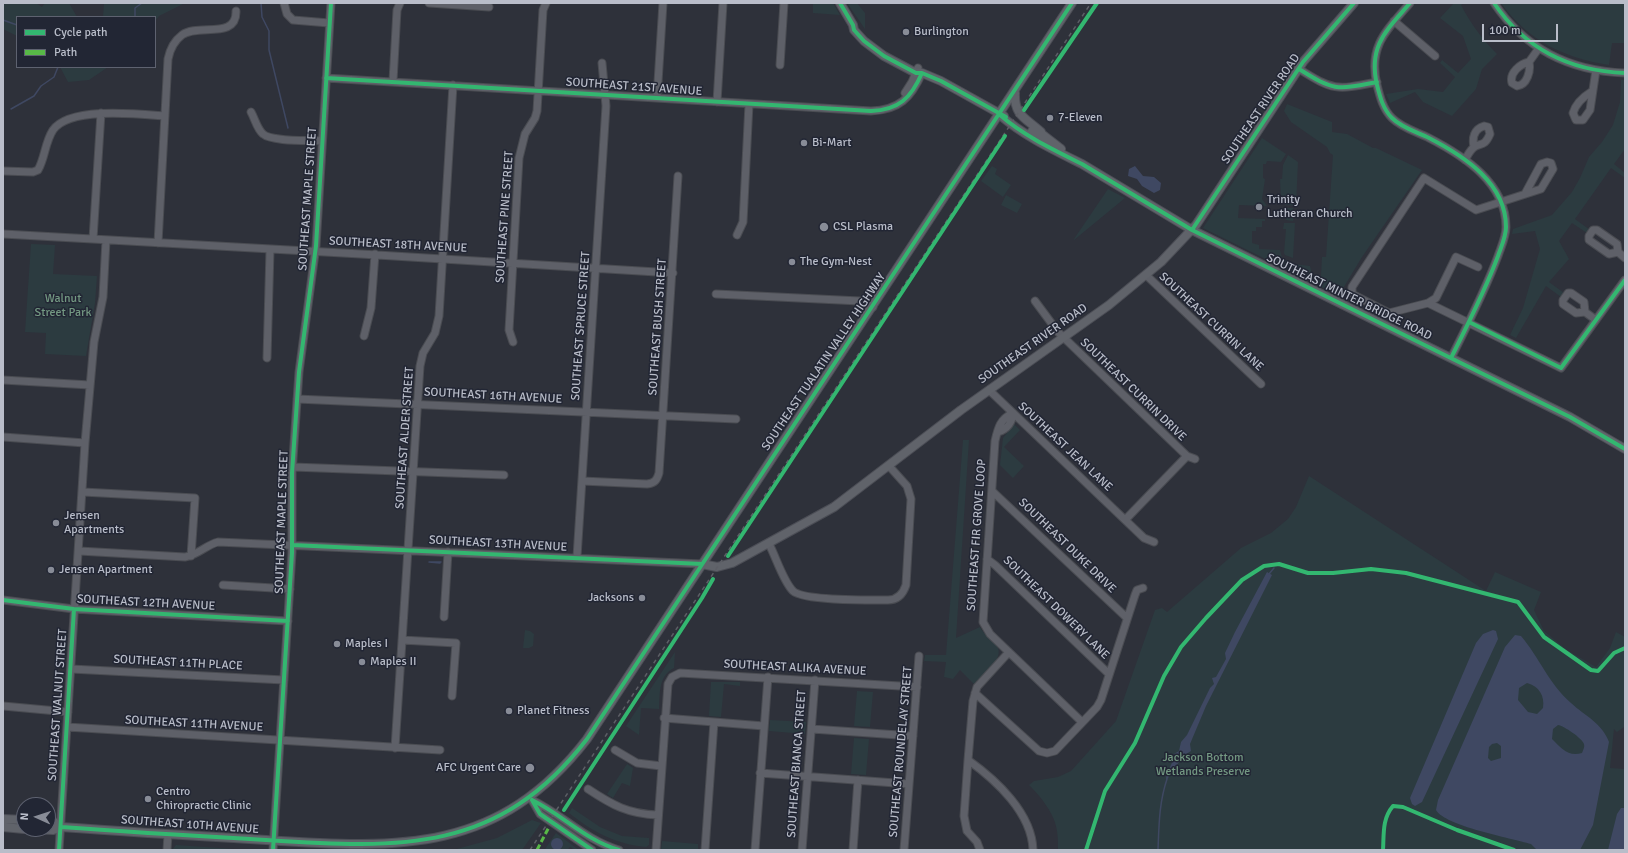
<!DOCTYPE html>
<style>
body{margin:0}
#map{position:relative;width:1628px;height:853px;overflow:hidden;background:#2e313a;font-family:Signika,sans-serif}
canvas{display:block}
.frame{position:absolute;inset:0;border:4px solid #b9bdc9;pointer-events:none}
.legend{position:absolute;left:16px;top:16px;width:140px;height:52px;box-sizing:border-box;background:#222634;border:1px solid #5e6270;margin:0;padding:5px 7px;list-style:none;font-size:12px;color:#b9bdc9}
.legend li{display:flex;align-items:center;gap:8px;height:20px}
.legend b{width:20px;border:1px solid #5e6270}
.north{position:absolute;left:16px;top:797px;width:40px;height:40px;box-sizing:border-box;background:#222634;border:1px solid #5e6270;border-radius:50%;rotate:273deg;font-size:11px;font-weight:700;line-height:16px;text-align:center;color:#b9bdc9}
.north::after{content:'';display:block;margin:auto;width:14px;height:18px;background:#888c97;clip-path:polygon(50% 0,100% 100%,50% 72%,0 100%)}
.scale{position:absolute;left:1482px;top:24px;width:76px;height:18px;box-sizing:border-box;border:2px solid #b9bdc9;border-top:0;padding-left:5px;font-size:12px;line-height:14px;white-space:nowrap;color:#b9bdc9;-webkit-text-stroke:3px #222634;paint-order:stroke}
</style>
<div id="map">
<canvas width="1628" height="853"></canvas>
<div class="frame"></div>
<ul class="legend">
<li><b style="height:5px;background:#33b770"></b>Cycle path</li>
<li><b style="height:5px;background:#58b947"></b>Path</li>
</ul>
<div class="north">N</div>
<div class="scale">100 m</div>
</div>
<script>
const ctx = document.querySelector('canvas').getContext('2d');
ctx.lineJoin = 'round';
function fill(path, color) {
  ctx.fillStyle = color;
  ctx.fill(path, 'evenodd');
}
function strokePath(path, color, width, dash) {
  ctx.strokeStyle = color;
  ctx.lineWidth = width;
  ctx.lineCap = dash ? 'butt' : 'round';
  ctx.setLineDash(dash || []);
  ctx.stroke(path);
}
function write(font, color, halo, rows, align = 'center') {
  ctx.font = font + ' Signika,sans-serif';
  ctx.lineWidth = 3;
  ctx.setLineDash([]);
  ctx.textBaseline = 'middle';
  ctx.strokeStyle = halo;
  ctx.fillStyle = color;
  for (const [text, x, y, turn = 0] of rows) {
    ctx.save();
    ctx.translate(x, y);
    ctx.rotate((+turn || 0) * Math.PI / 180);
    ctx.textAlign = isNaN(turn) ? turn : align;
    if (halo) ctx.strokeText(text, 0, 0);
    ctx.fillText(text, 0, 0);
    ctx.restore();
  }
}
const green = new Path2D(`
 M3,3H36L42,7L45,3H69L77,17H17V36L3,29Z
 M104,3H185L159,16L155,21V17H103Z
 M813,3H833L840,15L813,13Z
 M847,3H857L865,13V29Z
 M1454,3H1464L1461,5C1471,24 1482,39 1497,54L1482,69L1476,89L1452,116L1423,102L1415,92L1390,103L1386,94L1418,89L1443,92L1455,77L1440,63L1442,60L1458,73L1471,59L1463,36L1440,18Z
 M1501,3H1625V43H1612L1609,65C1565,58 1528,41 1501,3Z
 M60,67H108L89,80L68,82Z
 M1621,80H1625V149L1614,164L1625,173V178L1611,168L1575,219L1590,230L1587,233L1572,223L1559,241L1569,259L1549,282L1564,293L1561,297L1546,286L1516,338L1510,335L1523,308L1540,249L1535,231L1512,234L1513,229L1552,215L1572,192L1580,178L1589,157L1602,142L1613,125L1620,102Z
 M1287,104L1332,122V132L1347,134L1373,148H1376L1422,170L1362,257L1339,295L1317,285L1321,276L1322,257H1326L1333,155L1330,153L1327,147L1291,122L1284,111Z
 M1262,138L1286,154L1281,162L1267,161L1266,164H1263V178L1265,179L1262,199L1267,206L1239,205L1238,218L1265,219V221H1262V227H1256V231H1252V243L1259,245V249L1280,250L1282,258L1293,264L1310,266L1312,274L1308,280L1203,228Z
 M1288,155L1298,162L1296,206L1285,205V199H1281L1280,179H1282L1283,165Z
 M992,166L997,169L995,174L1011,185L1003,197L981,181Z
 M1108,189L1125,198L1074,240V239Z
 M1006,195L1022,204L1017,213L1001,205Z
 M1287,208H1293L1295,214L1293,221L1286,220Z
 M1284,223H1295L1293,258L1285,255L1284,253L1286,229H1283Z
 M31,244L55,245L53,274L97,276L95,303L86,356L45,354L46,333L25,332Z
 M1014,424L1020,430L1004,447L1024,466L1013,478L1000,465L1003,438Z
 M963,440H969L956,638L980,627C984,635 992,639 997,646C1005,659 983,675 974,684L960,670L953,679L944,677L946,662L924,661L925,655H946Z
 M1309,476L1486,591L1495,572L1541,592L1534,610L1544,631L1567,650L1596,667L1610,648L1616,632L1625,637V724L1624,727L1617,732L1614,729L1610,768L1625,769V850H1058C1058,844 1058,837 1057,831C1055,814 1041,797 1029,785L1034,781L1058,777L1071,771L1116,721L1155,610L1162,608L1167,612L1241,548L1271,533L1288,519L1296,507Z
 M525,630L530,631L534,634L533,646L529,648H523Z
 M675,652L674,668C658,676 660,694 659,709L641,708L639,735L626,726Z
 M711,682H740V686L724,684L721,717L709,716Z
 M857,691L873,692L870,727L854,726Z
 M770,720L806,722L805,734L769,731Z
 M854,738L869,739L866,775L851,774Z
 M627,764L633,768L630,786L622,783L613,798L607,794Z
 M572,808L600,827L622,836L649,838V845L646,847C615,844 593,832 569,813Z
 M532,820L541,823L522,850H453L497,838Z
 M556,833L579,850H575L570,847L567,850L545,849Z
 M662,841L698,844V850H661Z
 M176,845L248,850H259H172Z`);
const water = new Path2D(`
 M1135,166L1143,176L1154,177L1161,183L1160,190L1154,193L1142,186L1137,179L1128,176L1129,169Z
 M1267,572L1272,575L1206,706L1190,744L1191,751L1183,756L1166,781C1165,773 1174,763 1174,754L1179,751L1181,742L1187,735L1210,688L1214,684L1212,678L1216,677L1226,659L1225,653L1235,632Z
 M1493,630L1496,631L1498,639L1422,802L1415,806L1412,804L1410,798L1476,643L1483,634Z
 M1515,635L1521,636C1539,657 1549,684 1571,703C1585,716 1602,723 1609,742L1593,825L1580,850H1537L1531,844C1511,838 1445,826 1436,810L1438,800L1505,647ZM1527,683C1539,686 1545,696 1543,708L1537,714L1528,712L1518,700L1519,688ZM1558,725C1564,726 1582,738 1584,744C1585,747 1583,750 1582,753C1568,757 1561,748 1552,739L1553,729ZM1497,743L1501,746V758L1491,761L1488,758L1489,747L1492,744Z
 M1621,808H1625V850H1608L1617,814Z
 M551 844a6 6 0 1 1 12 0a6 6 0 1 1-12 0Z`);
const stream = new Path2D(`
 M261,3L262,17L269,31V50L288,128
 M135,17V8L142,3
 M3,20L17,25
 M11,109L34,96L41,86L54,77L58,67
 M440,563L429,562H441
 M1269,574L1274,568
 M1158,850C1159,825 1159,803 1167,779`);
const minor = new Path2D(`
 M284,3L287,14L293,20L329,23
 M429,3L489,7
 M1410,3C1386,31 1368,46 1377,85C1380,97 1383,109 1392,118C1402,128 1417,132 1429,138C1464,156 1506,183 1506,227C1506,237 1501,247 1498,256C1485,291 1468,324 1451,358
 M1494,3C1525,49 1570,71 1625,73
 M1394,21L1435,56
 M1529,62C1520,64 1509,73 1512,83L1517,86C1527,85 1531,71 1529,62L1539,48
 M780,65L784,3
 M1299,69C1334,91 1336,90 1377,82
 M326,78L871,111C899,110 911,98 922,73
 M393,81L397,10L400,3
 M1591,92C1583,97 1576,103 1573,113L1576,120H1583L1590,110L1596,70
 M905,93L912,82L918,68
 M657,98L663,3
 M717,102L723,3
 M251,112C255,119 257,129 263,134C272,142 310,140 322,141
 M1465,160C1467,156 1470,151 1473,148C1480,142 1484,148 1490,134L1488,127L1484,126C1474,129 1472,138 1474,147
 M3,171L33,172L38,170C45,158 45,142 53,130C70,106 139,114 165,116
 M1526,192L1541,164L1547,162L1551,163L1553,169L1541,189L1476,210L1424,178L1352,287V294L1389,313L1428,303L1561,368L1625,280
 M1593,230H1597L1617,244L1618,252L1609,254L1589,240V236Z
 M3,234C226,247 450,258 673,273
 M737,235L743,222L749,104
 M93,239L101,113
 M158,243L168,59C170,49 174,41 182,35C198,23 237,40 236,11
 M1618,252L1625,258
 M1146,275L1261,384
 M716,294L860,301L873,307
 M1035,301L1058,332L1187,456L1195,459
 M1428,303L1436,298L1456,257L1478,267
 M1585,312L1584,302L1571,293H1568L1563,300V304L1576,313L1585,312L1596,320
 M364,336L371,308L375,254
 M513,342L509,330L519,158L525,134L535,118L537,111L543,10L546,3
 M267,358L270,250
 M3,380L90,385
 M989,390L1144,538L1154,542
 M297,399L736,419
 M1013,413C1000,419 998,428 995,441L983,622L990,634L1082,722
 M998,432C1008,429 1012,423 1013,413
 M3,437L85,443
 M293,467L504,475
 M582,481L647,484C655,483 657,480 659,473L678,176
 M992,491L1127,618
 M83,492L195,498L191,556
 M1126,519L1187,456
 M769,544C776,557 783,581 793,591C804,601 870,600 888,600C897,600 903,594 906,585L911,499L907,486L889,466
 M79,551L185,557C198,555 206,545 218,542L702,564
 M577,557L606,106L602,63
 M987,559L995,565L1109,674
 M223,585L290,589
 M3,600L74,609L288,621
 M444,617L448,552
 M402,640L456,643L452,696
 M71,669L284,680
 M975,693L1039,751L1047,753L1055,751L1097,707L1101,700L1135,595L1137,590L1143,588
 M3,706L68,712
 M664,718L764,726
 M67,727L440,750
 M812,729L913,736
 M395,748L420,366L423,353L435,333L439,316L453,85
 M615,750L637,763L661,766
 M968,760L973,701L977,687L1009,652
 M760,773L909,784
 M588,789C612,805 628,814 658,815
 M532,800C563,815 585,840 619,850
 M532,800L540,814L592,850
 M59,850L85,443L94,342L103,297L106,240
 M167,850L168,834
 M273,850L292,553V473L299,372L316,246L331,3
 M656,850L668,684L672,677L680,673L917,687
 M705,850L714,722
 M755,850L768,677
 M802,850L815,680
 M853,850L858,780
 M904,850L919,656
 M980,850L977,842L967,831L964,816L968,760C996,780 1032,813 1033,850`);
const major = new Path2D(`
 M840,3L853,25L854,30L864,41L884,56L916,73H922L941,81L1004,116
 M1015,93C1014,116 1026,118 1041,132
 M1000,115C1024,136 1054,150 1082,164L1192,230L1570,417L1625,449
 M1032,131L1043,135L1061,149
 M702,564L717,567L732,563L834,507L961,410L1109,305L1161,262L1196,225L1303,62L1354,3
 M3,819L24,820
 M48,822H54L61,827
 M3,827L24,829
 M31,829L53,830L61,827C129,832 197,836 266,840C402,849 499,853 587,739L1072,3`);
const rail = new Path2D(`
 M530,850L1091,3`);
const quiet = new Path2D(`
 M537,850L549,827`);
const cycleway = new Path2D(`
 M840,3L853,25L854,30L864,41L884,56L916,73H922L941,81L1006,117
 M1410,3C1386,31 1368,46 1377,85C1380,97 1383,109 1392,118C1402,128 1417,132 1429,138C1464,156 1506,183 1506,227C1506,237 1501,247 1498,256C1485,291 1468,324 1451,358
 M1494,3C1525,49 1570,71 1625,73
 M1299,69C1334,91 1336,90 1377,82
 M326,78L871,111C899,110 911,98 922,73
 M1024,110L1097,3
 M1000,115C1024,136 1054,150 1082,164L1192,230L1570,417L1625,449
 M1192,230L1303,62L1354,3
 M1469,322L1561,368L1625,280
 M292,545L702,564
 M728,556L1005,136
 M3,600L74,609L288,621
 M532,800C563,815 585,840 619,850
 M532,800L540,814L592,850
 M564,810L702,598L713,579
 M61,827C129,832 197,836 266,840C402,849 499,853 587,739L1072,3
 M59,850L74,609
 M273,850L292,553V473L299,372L316,246L331,3
 M1086,850L1105,791L1135,743L1164,676L1181,647L1206,618L1242,580L1264,566L1279,564L1308,573H1333L1371,569L1406,573L1518,602L1544,637L1591,670L1598,671L1614,653L1625,648
 M1383,850C1384,834 1382,819 1393,806L1403,807L1457,830L1514,850`);
const markers = [
 [906,32,4,"#888c97"],
 [1050,118,4,"#888c97"],
 [804,143,4,"#888c97"],
 [1259,207,4,"#888c97"],
 [824,227,5,"#888c97"],
 [792,262,4,"#888c97"],
 [56,523,4,"#888c97"],
 [51,570,4,"#888c97"],
 [642,598,4,"#888c97"],
 [337,644,4,"#888c97"],
 [362,662,4,"#888c97"],
 [509,711,4,"#888c97"],
 [530,768,5,"#888c97"],
 [148,799,4,"#888c97"]
];
const poiNames = [
 ["Burlington",914,32],
 ["7-Eleven",1058,118],
 ["Bi-Mart",812,143],
 ["Trinity",1267,200],
 ["Lutheran Church",1267,214],
 ["CSL Plasma",833,227],
 ["The Gym-Nest",800,262],
 ["Jensen",64,516],
 ["Apartments",64,530],
 ["Jensen Apartment",59,570],
 ["Jacksons",634,598,"right"],
 ["Maples I",345,644],
 ["Maples II",370,662],
 ["Planet Fitness",517,711],
 ["AFC Urgent Care",521,768,"right"],
 ["Centro",156,792],
 ["Chiropractic Clinic",156,806]
];
const streetNames = [
 ["SOUTHEAST 21ST AVENUE",634,87,4],
 ["SOUTHEAST RIVER ROAD",1261,109,-56],
 ["SOUTHEAST MAPLE STREET",308,199,-86],
 ["SOUTHEAST PINE STREET",505,217,-86],
 ["SOUTHEAST 18TH AVENUE",398,245,3],
 ["SOUTHEAST MINTER BRIDGE ROAD",1349,297,26],
 ["SOUTHEAST CURRIN LANE",1211,322,43],
 ["SOUTHEAST SPRUCE STREET",581,326,-86],
 ["SOUTHEAST BUSH STREET",658,327,-86],
 ["SOUTHEAST RIVER ROAD",1033,344,-35],
 ["SOUTHEAST TUALATIN VALLEY HIGHWAY",824,362,-56],
 ["SOUTHEAST CURRIN DRIVE",1133,390,44],
 ["SOUTHEAST 16TH AVENUE",493,396,3],
 ["SOUTHEAST ALDER STREET",405,438,-86],
 ["SOUTHEAST JEAN LANE",1065,447,43],
 ["SOUTHEAST MAPLE STREET",282,522,-88],
 ["SOUTHEAST FIR GROVE LOOP",977,535,-86],
 ["SOUTHEAST 13TH AVENUE",498,544,3],
 ["SOUTHEAST DUKE DRIVE",1067,546,44],
 ["SOUTHEAST 12TH AVENUE",146,603,3],
 ["SOUTHEAST DOWERY LANE",1056,608,44],
 ["SOUTHEAST 11TH PLACE",178,663,3],
 ["SOUTHEAST ALIKA AVENUE",795,668,3],
 ["SOUTHEAST WALNUT STREET",58,705,-86],
 ["SOUTHEAST 11TH AVENUE",194,724,3],
 ["SOUTHEAST ROUNDELAY STREET",901,752,-85],
 ["SOUTHEAST BIANCA STREET",797,764,-86],
 ["SOUTHEAST 10TH AVENUE",190,825,4]
];
const parkNames = [
 ["Walnut",63,299],
 ["Street Park",63,313],
 ["Jackson Bottom",1203,758],
 ["Wetlands Preserve",1203,772]
];
fill(green, '#2c3b40');
fill(water, '#3f4862');
strokePath(stream, '#3f4862', 1.5);
strokePath(minor, '#4a4c52', 9);
strokePath(major, '#4c4e56', 10);
strokePath(minor, '#5e6068', 7);
strokePath(major, '#60636a', 8);
strokePath(rail, '#5d5f66', 1.5, [4, 4]);
strokePath(quiet, '#58b947', 3, [6, 3]);
strokePath(cycleway, '#33b770', 4);
for (const [x, y, r, color] of markers) {
  const dot = new Path2D();
  dot.arc(x, y, r, 0, 2 * Math.PI);
  ctx.fillStyle = color;
  ctx.fill(dot);
  strokePath(dot, '#222634', 1.5);
}
write('12px', '#b9bdc9', '#222634', poiNames, 'left');
write('12px', '#b9bdc9', '#222634', streetNames);
write('12px', '#739882', '#222634', parkNames);
</script>
